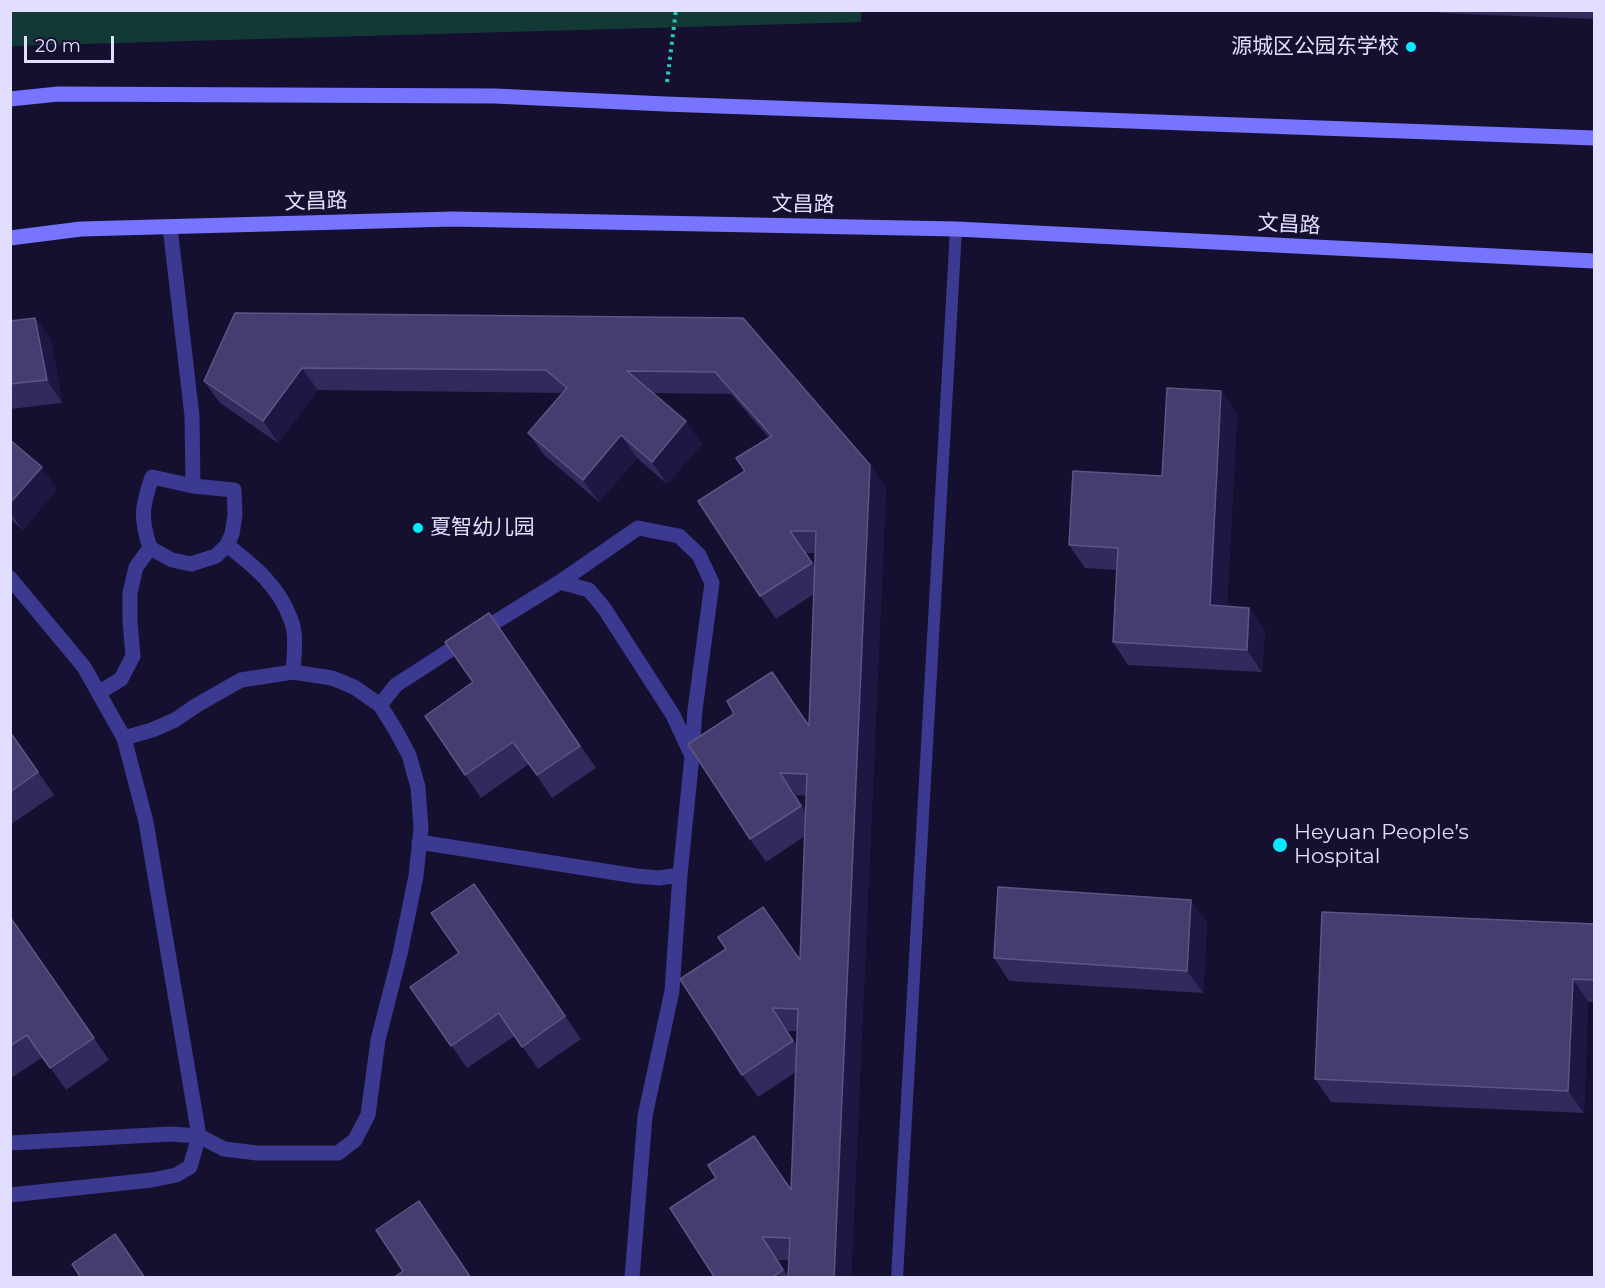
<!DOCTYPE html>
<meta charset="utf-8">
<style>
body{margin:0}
#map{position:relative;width:1605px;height:1288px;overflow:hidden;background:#15102f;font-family:Montserrat,sans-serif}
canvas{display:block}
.frame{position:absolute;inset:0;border:12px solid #e1deff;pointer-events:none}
.scale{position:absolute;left:24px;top:36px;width:90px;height:27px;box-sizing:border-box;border:3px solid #e1deff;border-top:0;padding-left:8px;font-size:18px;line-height:21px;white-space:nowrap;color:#e1deff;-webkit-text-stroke:4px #15102f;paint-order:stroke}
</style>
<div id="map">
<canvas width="1605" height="1288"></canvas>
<div class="frame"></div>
<div class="scale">20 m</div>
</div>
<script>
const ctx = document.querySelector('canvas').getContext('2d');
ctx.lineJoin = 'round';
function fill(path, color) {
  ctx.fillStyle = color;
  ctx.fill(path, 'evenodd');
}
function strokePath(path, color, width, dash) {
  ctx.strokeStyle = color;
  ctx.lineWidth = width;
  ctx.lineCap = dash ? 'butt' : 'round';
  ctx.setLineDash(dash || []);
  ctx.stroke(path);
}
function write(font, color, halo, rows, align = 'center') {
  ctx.font = font + ' Montserrat,"Noto Sans SC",sans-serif';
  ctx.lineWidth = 4.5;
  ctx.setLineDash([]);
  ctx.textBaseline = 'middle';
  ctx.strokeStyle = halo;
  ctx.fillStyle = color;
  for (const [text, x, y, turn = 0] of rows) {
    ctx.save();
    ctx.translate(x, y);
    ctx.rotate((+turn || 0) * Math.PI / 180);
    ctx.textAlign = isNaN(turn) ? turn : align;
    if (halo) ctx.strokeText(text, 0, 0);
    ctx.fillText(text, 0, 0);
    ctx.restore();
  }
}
const green = new Path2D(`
 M11,10H861V22L11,46Z`);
const path = new Path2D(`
 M667,82L676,10`);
const lane = new Path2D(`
 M897,1278L956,229`);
const street = new Path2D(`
 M170,227L192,416L193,486
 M152,477L193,486L234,490L235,515L232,534L227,545L216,556L191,564L172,560L150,548C140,517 142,507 152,477Z
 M227,545C254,566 279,586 291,620C297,635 294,655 293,672
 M10,578L84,667L124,738L146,822L199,1136L190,1167L176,1175L152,1180L10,1195
 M560,582L638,528L679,536L699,555L712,583L695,710L692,753
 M100,692L121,679L133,656L130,622V593L136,567L150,548
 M380,705L396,685L450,650L560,582L589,590L604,608L673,715L692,756L680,875L659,878L636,876L419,842
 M10,1143L170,1134L199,1136L224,1149L257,1153H338L355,1140L368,1115L378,1040L400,954L416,876L421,828L418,787L409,755L395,729L380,705L354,687L332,678L293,672L241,680L197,705L175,720L152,730L124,738
 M632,1278L645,1116L672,991L680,875`);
const secondary = new Path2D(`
 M10,99L58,94L495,96L665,104L1594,138
 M10,238L81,229L453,219L956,229L1594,261`);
const wall = new Path2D(`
 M1438,10H1594V19L1440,13Z
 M235,313L743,318L870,465L886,488L851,1278H715L791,1190L796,1072L758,1097L742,1075L680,979L800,960L805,836L766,862L750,839L688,744L809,726L814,594L776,619L760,596L745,471L769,438L731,394L653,393L702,444L667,484L637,458L599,502L544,455L528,433L563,393H562L318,390L278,443L220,403L204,381ZM806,553H815V567ZM796,795L806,796V810ZM788,1031H797V1045ZM778,1260H789L788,1276Z
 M35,318L51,340L62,403L10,409V321Z
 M1221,391L1237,414L1227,606L1249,608L1265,630L1262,672L1128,665L1113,642L1116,570L1085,568L1069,545L1162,476Z
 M10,440L57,489L23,530L10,519Z
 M489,613L596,768L552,798L529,764L481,798L425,716L473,682Z
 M10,731L54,795L10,825Z
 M474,884L581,1039L538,1069L515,1036L467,1068L410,987L459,953Z
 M10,917L109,1060L66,1090L43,1057L10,1079Z
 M1207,922L1203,993L1009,981L994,958Z
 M1594,924V1002H1588L1584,1113L1331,1102L1315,1079Z`);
const shadedWall = new Path2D(`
 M35,318L51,340L62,403L47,380Z
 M302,368L318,390L278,443L263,421Z
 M1221,391L1237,414L1226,628L1210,605Z
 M686,421L702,444L667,484L652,462Z
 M621,435L637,458L599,502L583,480Z
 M870,465L886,488L851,1278H834Z
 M42,467L57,489L23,530L10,512V503Z
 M1249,608L1265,630L1262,672L1247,650Z
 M780,773L796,795L817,828L801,806Z
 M1191,900L1207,922L1203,993L1187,971Z
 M1573,979L1588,1002L1584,1113L1568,1091Z
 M772,1008L788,1031L809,1063L793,1041Z`);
const building = new Path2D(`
 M235,313L743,318L870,465L834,1278H788L790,1238L762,1237L783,1270L771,1278H715L670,1208L716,1178L708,1165L754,1136L791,1190L798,1009L772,1008L793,1041L742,1075L680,979L726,949L718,937L763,907L800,960L807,774L780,773L801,806L750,839L688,744L734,714L727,701L772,672L809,726L816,531H790L812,563L760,596L698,501L745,471L736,458L772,436L715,372L627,371L686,421L652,462L621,435L583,480L528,433L567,388L546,370L302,368L263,421L204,381Z
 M35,318L47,380L10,384V321Z
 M1167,388L1221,391L1210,605L1249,608L1247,650L1113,642L1118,548L1069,545L1073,471L1162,476Z
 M10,440L42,467L10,503Z
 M489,613L580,746L537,775L513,742L465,775L425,716L473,682L445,642Z
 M10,732L38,772L10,792Z
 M474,884L565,1016L522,1047L499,1013L451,1046L410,987L459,953L431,913Z
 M998,887L1191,900L1187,971L994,958Z
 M1322,912L1594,924V980L1573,979L1568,1091L1315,1079Z
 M10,917L94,1038L50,1068L27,1035L10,1046Z
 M419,1201L471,1278H393L403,1271L376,1230Z
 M115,1234L145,1278H81L72,1264Z`);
const markers = [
 [1411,47,6,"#0ae9ff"],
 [418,528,6,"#0ae9ff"],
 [1280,845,8,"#0ae9ff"]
];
const poiNames = [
 ["源城区公园东学校",1399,47,"right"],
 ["夏智幼儿园",430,528],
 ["Heyuan People’s",1294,833],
 ["Hospital",1294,857]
];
const streetNames = [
 ["文昌路",316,202,-2],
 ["文昌路",803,205,1],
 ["文昌路",1289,225,3]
];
fill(green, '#133937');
strokePath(path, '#29c8bd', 4, [3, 4.5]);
strokePath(lane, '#3b3990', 12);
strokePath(street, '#3b3990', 15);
strokePath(secondary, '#7775ff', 15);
fill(wall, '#32295d');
fill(shadedWall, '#1f1743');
fill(building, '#453c6f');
strokePath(building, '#5d5685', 1.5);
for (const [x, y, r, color] of markers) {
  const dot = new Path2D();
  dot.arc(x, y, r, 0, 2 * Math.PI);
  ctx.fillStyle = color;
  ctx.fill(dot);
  strokePath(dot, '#15102f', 2);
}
write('21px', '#e1deff', '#15102f', poiNames, 'left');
write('21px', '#e1deff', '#15102f', streetNames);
</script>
